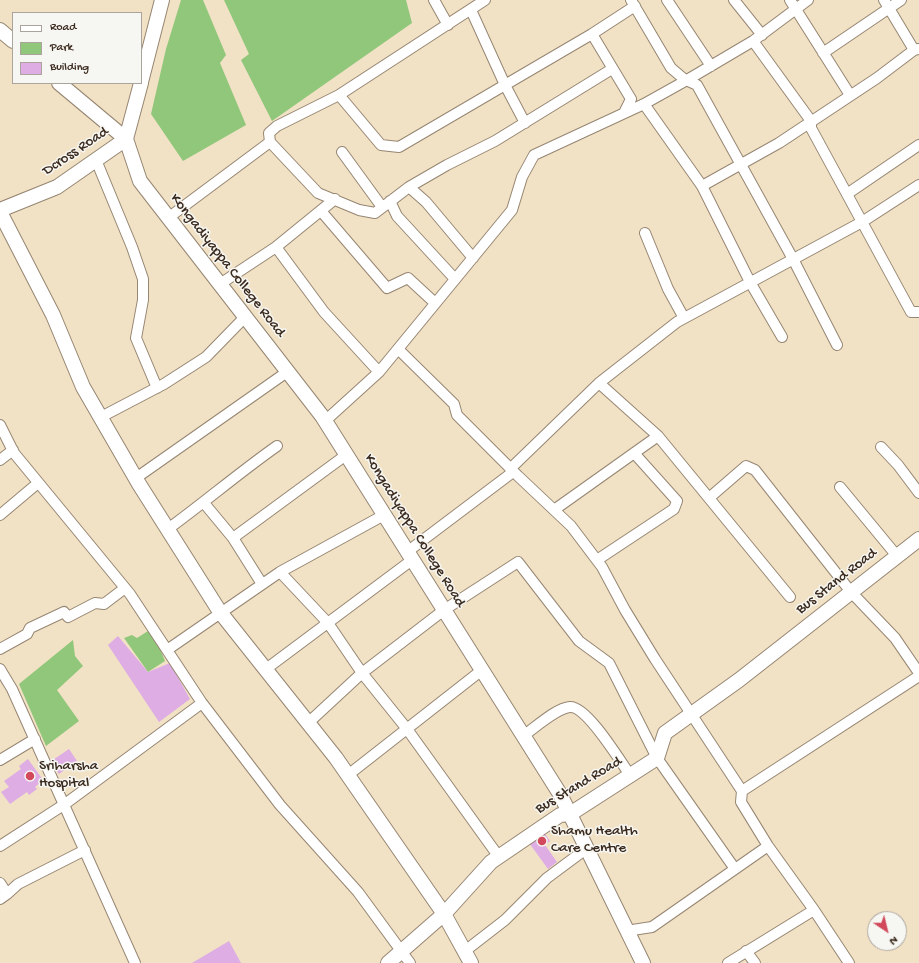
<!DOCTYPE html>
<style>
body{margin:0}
#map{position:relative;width:919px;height:963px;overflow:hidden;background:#f1e1c5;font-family:"Gochi Hand",sans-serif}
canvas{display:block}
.legend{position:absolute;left:12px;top:12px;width:130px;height:72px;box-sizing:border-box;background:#f6f6f2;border:1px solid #aba49d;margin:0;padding:5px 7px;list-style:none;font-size:12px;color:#3b2a1e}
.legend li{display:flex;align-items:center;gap:8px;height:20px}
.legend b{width:20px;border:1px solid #aba49d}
.north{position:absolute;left:867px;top:911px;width:40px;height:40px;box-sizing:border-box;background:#f6f6f2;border:1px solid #aba49d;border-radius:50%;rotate:145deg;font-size:11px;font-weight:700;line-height:16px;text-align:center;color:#3b2a1e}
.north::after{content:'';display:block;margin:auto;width:14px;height:18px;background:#d1495b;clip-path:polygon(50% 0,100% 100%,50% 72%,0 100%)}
</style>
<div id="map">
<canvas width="919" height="963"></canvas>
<ul class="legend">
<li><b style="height:5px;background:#fff"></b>Road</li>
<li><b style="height:11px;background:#91c77a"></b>Park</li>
<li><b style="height:11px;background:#ddade4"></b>Building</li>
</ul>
<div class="north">N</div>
</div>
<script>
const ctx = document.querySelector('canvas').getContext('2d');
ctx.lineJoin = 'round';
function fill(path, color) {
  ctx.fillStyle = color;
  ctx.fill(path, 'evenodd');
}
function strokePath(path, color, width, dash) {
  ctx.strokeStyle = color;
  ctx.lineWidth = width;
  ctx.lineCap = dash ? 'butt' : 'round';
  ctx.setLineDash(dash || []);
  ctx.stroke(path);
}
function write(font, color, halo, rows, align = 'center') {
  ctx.font = font + ' "Gochi Hand",sans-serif';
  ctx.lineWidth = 3;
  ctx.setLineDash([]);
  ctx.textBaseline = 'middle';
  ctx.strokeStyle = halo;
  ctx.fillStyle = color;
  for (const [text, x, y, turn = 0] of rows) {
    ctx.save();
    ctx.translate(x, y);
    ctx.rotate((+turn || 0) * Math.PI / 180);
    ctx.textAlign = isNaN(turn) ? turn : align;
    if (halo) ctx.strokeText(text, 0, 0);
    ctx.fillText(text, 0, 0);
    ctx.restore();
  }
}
const green = new Path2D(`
 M181,0H203L226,55L220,63L246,125L183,161L151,114L166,49Z
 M224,0H406L412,23L272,121L241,60L249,54Z
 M148,631L159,646L165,661L148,672L124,638L132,635L137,638Z
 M73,640L75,656L83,666L57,690L79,721L46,746L19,684Z`);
const building = new Path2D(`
 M118,636L148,672L170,663L190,699L159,722L108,645Z
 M69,749L77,761L59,774L50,762Z
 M28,759L43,780L35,787L37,789L29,795L27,792L10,804L1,792L9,787L4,781L21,769L19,766Z
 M542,830L550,841L545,845L557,862L548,869L527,840Z
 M229,941L241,963H192Z`);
const street = new Path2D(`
 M434,0L448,25
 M485,0L339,95L381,145L399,147L592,34L635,6
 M631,0L671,68L684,79L697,85L793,259L837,345
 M667,0L711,66
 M734,0L762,35
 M790,0L850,95
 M884,0L914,50
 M471,10L505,85L525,123
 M592,34L631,99L624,113
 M753,41L811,121V128L911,312H919
 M823,53L901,0
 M339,95L277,126L269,133L270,142L318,193L359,210L375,213L409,187L447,165L495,141L612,69
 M644,104L702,186L750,282L782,337
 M342,152L382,207
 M96,160L132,247L143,279V300L136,338L157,388
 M702,186L779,143L877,78L914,50L919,49
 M409,187L426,202L473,258
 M847,194L919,145
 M390,201L397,216L455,279
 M321,211L387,288L408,278L435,303
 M168,218L270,142
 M645,233L668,289L684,318
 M276,247L324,312L379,372
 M220,284L276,247L335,199
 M398,349L454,404L457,415L518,476L571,526L602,567L625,610L655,659L742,791
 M101,417L164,384L206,357L245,317
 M325,421L379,372L512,210L522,177L534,155L644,104L687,80L753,41L808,0
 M0,425L14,453L130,594L202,703L280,805L358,892L410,963
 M881,447L898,465L919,493
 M0,460L13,450
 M510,469L599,383
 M136,478L287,372
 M840,487L897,556
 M709,498L746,466L755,470L851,592L895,638L919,673
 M204,503L233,538L262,584
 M554,510L658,436
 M0,515L38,483
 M168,529C205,502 240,472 277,446
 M233,538L346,455
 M407,552L513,472
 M597,560L674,509L677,501L634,453
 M280,572L328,623L362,673L407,729L499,857
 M790,597L658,436L599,383L677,322L862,222L919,185
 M0,649L27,634L30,628L64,612L68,617L95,603L104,604L125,588
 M167,650L280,572L384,515
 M0,669L12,689L135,963
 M266,669L412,560
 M308,723L362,673L444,610L518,562L579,641L609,663L657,758L735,869
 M523,736C535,728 556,708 570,707C587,706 620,761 630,775
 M0,760L35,739
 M348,775L482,670
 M0,846L65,804L202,703
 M0,883L7,894L0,899
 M7,894L18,884L85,850
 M814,910L768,846L741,802L742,791L919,676
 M626,931L652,927L768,846
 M465,951L505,920L547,878L586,849
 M746,951L755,963
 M728,963L814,910L849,963`);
const secondary = new Path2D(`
 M0,30L13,41
 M141,82L162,0
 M59,83L126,139
 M126,139L140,181L322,416L560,794L643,963
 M126,139L141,83
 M0,210L57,187L126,139
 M0,212L53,315L83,387L139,484L220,612L336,758L444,914L471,963
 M388,963L444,914L491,862L560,815L570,814L657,758L665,733L739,680L919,539`);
const markers = [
 [30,776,5,"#d1495b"],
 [542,841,5,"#d1495b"]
];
const streetNames = [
 ["Dcross Road",76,152,-34],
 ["Kongadiyappa College Road",227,266,52],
 ["Kongadiyappa College Road",414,531,58],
 ["Bus Stand Road",837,582,-38],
 ["Bus Stand Road",579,786,-31]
];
const poiNames = [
 ["Sriharsha",39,767],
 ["Hospital",39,784],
 ["Shamu Health",551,832],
 ["Care Centre",551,849]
];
fill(green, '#91c77a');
fill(building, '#ddade4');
strokePath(street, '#968672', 12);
strokePath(secondary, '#968672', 16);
strokePath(street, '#fff', 10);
strokePath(secondary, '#fff', 14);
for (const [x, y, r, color] of markers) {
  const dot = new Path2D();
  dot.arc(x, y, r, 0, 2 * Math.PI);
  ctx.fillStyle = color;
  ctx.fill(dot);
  strokePath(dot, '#f6f6f2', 1.5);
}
write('15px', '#3b2a1e', '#f6f6f2', streetNames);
write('15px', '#3b2a1e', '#f6f6f2', poiNames, 'left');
</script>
